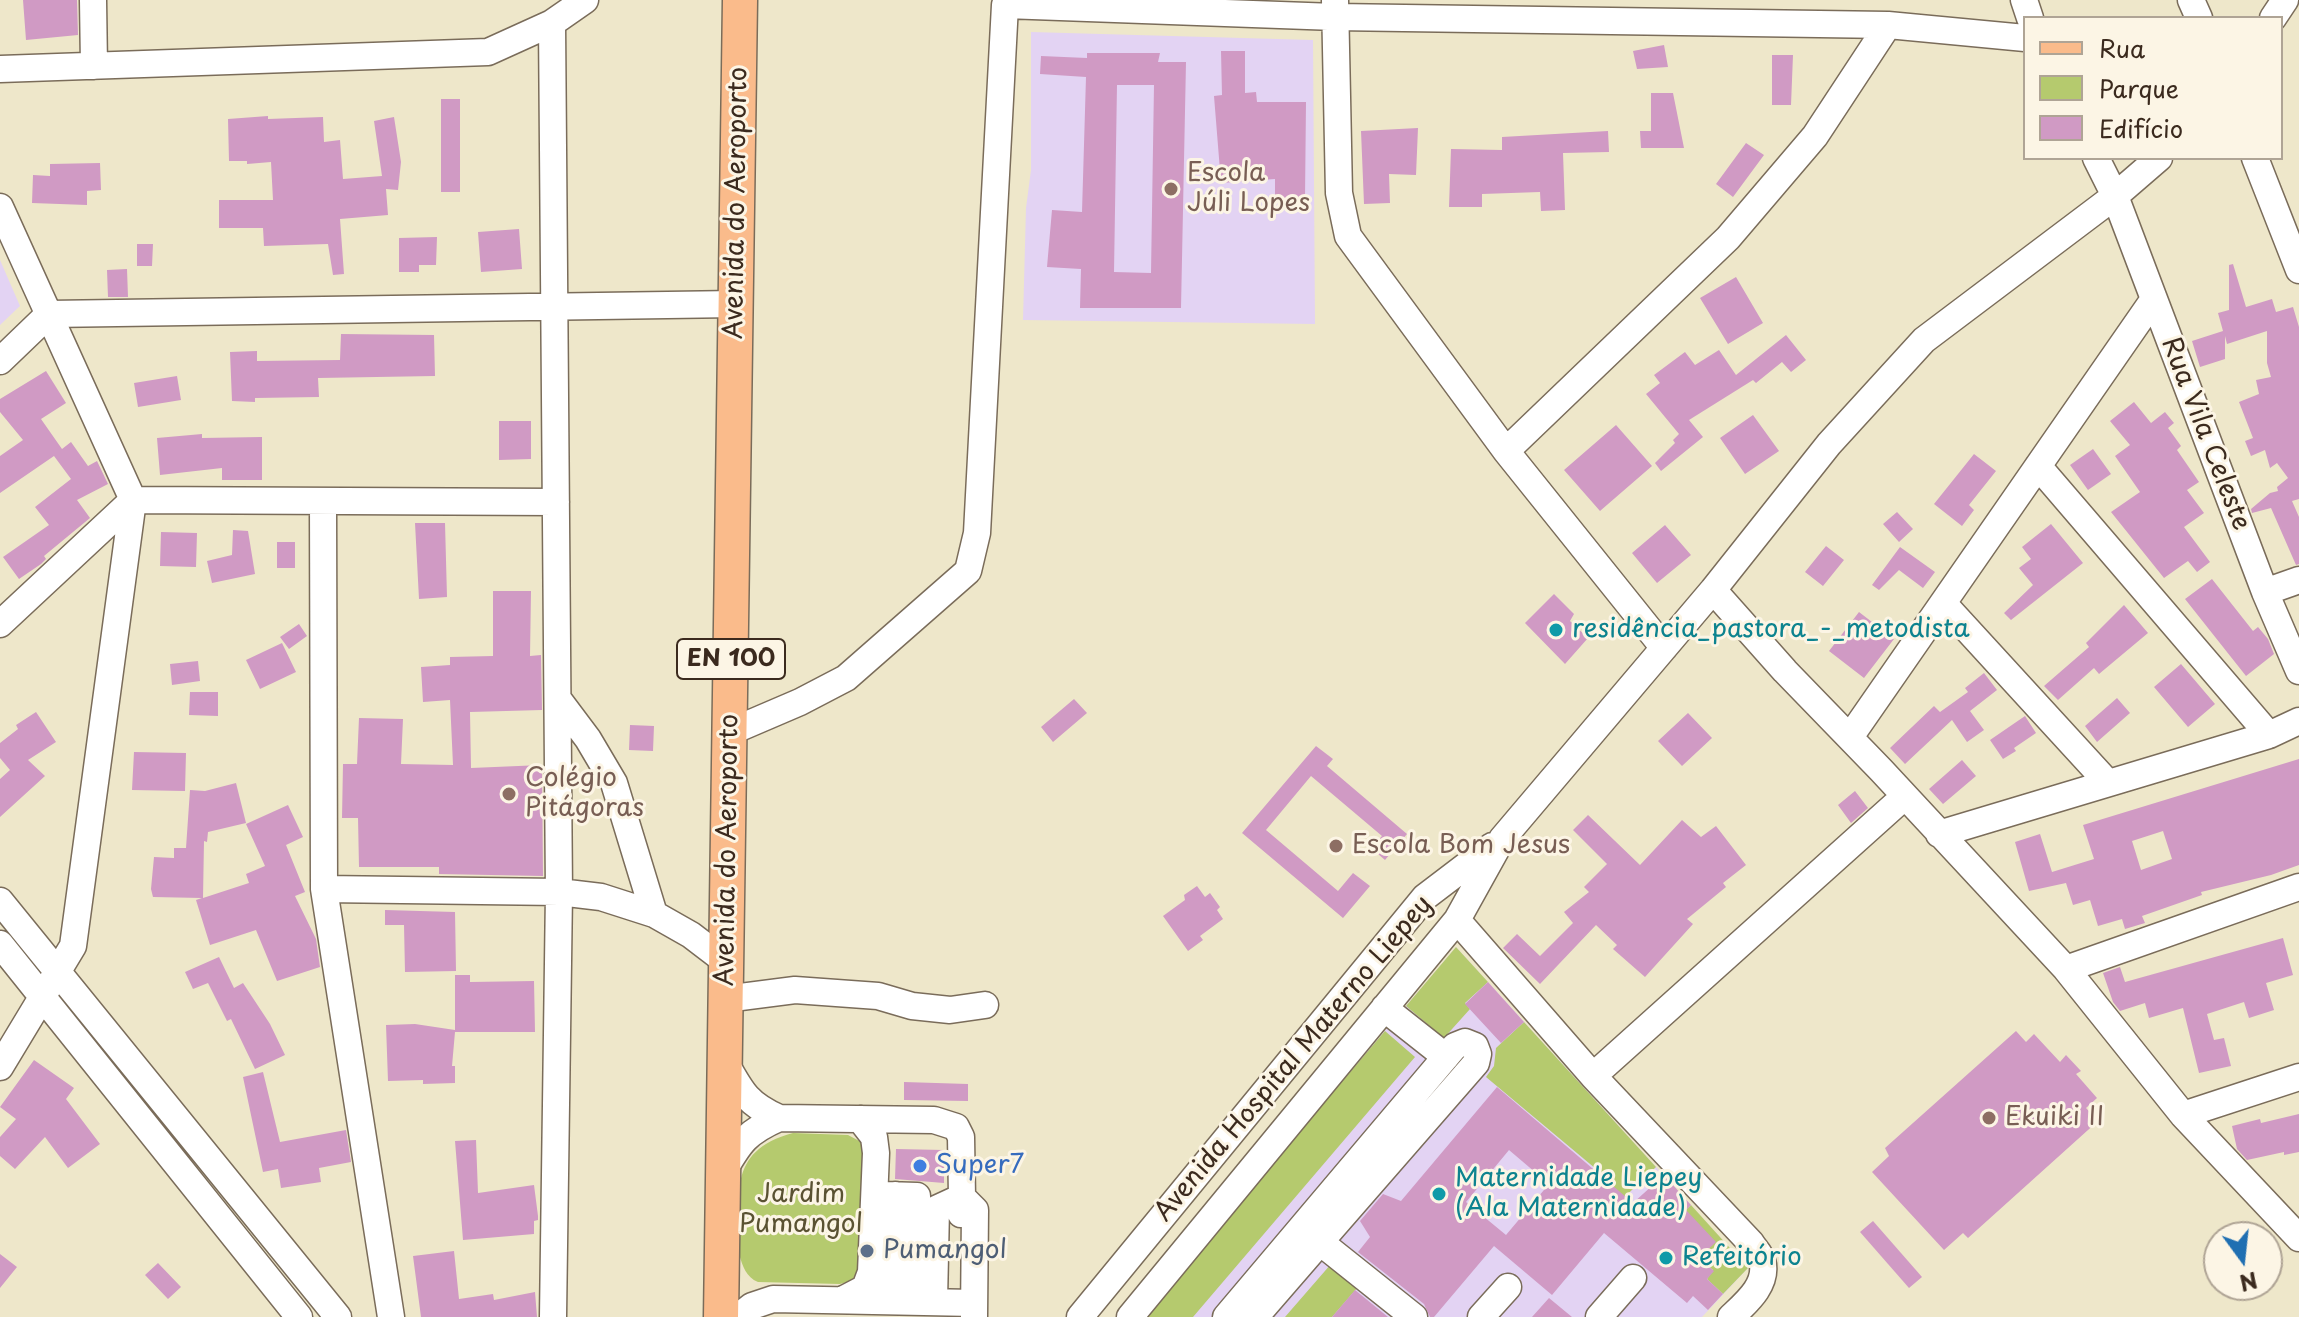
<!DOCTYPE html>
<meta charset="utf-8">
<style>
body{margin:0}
#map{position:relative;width:2299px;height:1317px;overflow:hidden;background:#eee7ca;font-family:"Playpen Sans",sans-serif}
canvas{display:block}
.legend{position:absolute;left:2023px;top:16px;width:260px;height:144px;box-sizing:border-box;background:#fcf5e5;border:2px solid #afa495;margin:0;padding:10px 14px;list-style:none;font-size:24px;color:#3b2a1e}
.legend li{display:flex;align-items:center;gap:16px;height:40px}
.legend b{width:40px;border:2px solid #afa495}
.north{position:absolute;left:2203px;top:1221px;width:80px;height:80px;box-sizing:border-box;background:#fcf5e5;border:2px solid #afa495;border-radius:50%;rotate:165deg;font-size:22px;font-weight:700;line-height:32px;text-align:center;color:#3b2a1e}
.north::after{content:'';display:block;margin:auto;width:28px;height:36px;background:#1f6fb2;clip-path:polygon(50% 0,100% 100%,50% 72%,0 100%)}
</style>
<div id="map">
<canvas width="2299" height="1317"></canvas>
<ul class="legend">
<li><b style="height:10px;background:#fabb8b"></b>Rua</li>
<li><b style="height:22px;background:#b5ca6e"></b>Parque</li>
<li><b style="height:22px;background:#d09ac4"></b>Edifício</li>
</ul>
<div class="north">N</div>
</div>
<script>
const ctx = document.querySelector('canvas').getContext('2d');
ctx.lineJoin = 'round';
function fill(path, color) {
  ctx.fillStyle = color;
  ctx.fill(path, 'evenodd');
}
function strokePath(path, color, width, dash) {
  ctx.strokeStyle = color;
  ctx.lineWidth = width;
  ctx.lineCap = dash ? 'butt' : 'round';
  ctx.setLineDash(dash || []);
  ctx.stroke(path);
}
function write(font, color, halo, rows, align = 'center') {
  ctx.font = font + ' "Playpen Sans",sans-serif';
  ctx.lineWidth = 6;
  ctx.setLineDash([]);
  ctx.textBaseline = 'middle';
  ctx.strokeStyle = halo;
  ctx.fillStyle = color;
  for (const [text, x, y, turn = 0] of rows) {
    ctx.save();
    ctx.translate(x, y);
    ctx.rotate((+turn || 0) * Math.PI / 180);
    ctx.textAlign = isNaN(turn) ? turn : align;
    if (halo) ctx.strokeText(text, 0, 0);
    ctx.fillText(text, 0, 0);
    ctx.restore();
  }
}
const built = new Path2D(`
 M1031,32L1313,40L1315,324L1023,320L1026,208L1031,170Z
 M0,260L20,306L0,325Z
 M1456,947L1748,1268L1702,1317H1142Z`);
const green = new Path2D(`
 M1456,947L1488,982L1465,1003L1470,1009L1444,1038L1406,1006Z
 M1524,1022L1656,1167L1612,1209L1541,1272L1614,1184L1486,1077L1494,1066L1496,1048Z
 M1385,1031L1415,1057L1193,1317H1142Z
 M793,1133L848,1135L865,1144L859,1273L851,1281L840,1284L758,1282C746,1277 743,1267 739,1254C740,1198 725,1151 793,1133Z
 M1691,1205L1748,1268L1723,1294L1707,1279L1713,1270L1665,1229Z
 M1331,1264L1358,1287L1332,1317H1285Z`);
const building = new Path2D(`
 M23,0H77L78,35L26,40Z
 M1664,45L1668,67L1637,69L1633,51Z
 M1221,51H1245V93L1256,92L1257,102H1306L1305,198H1275V179L1221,183L1214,96L1222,95Z
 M1087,53H1160L1158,62H1186L1181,308H1080L1081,269L1047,267L1052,210L1082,212L1086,77L1040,74L1041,56L1087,58ZM1117,85H1154L1151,273L1114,272Z
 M1772,55H1793L1791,105H1772Z
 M1651,93H1673L1684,148H1641L1640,131H1651Z
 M441,99H460V192H441Z
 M268,116V119L323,117L324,142L340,140L343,179L382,176L374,121L394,117L401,162L398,190L386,189L388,215L340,219L344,274L333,275L328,244L264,246L263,228H219V200H273L271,162L247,164V161H229L228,119Z
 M1418,128L1416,175L1389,174L1390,203L1364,204L1361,131Z
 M1608,131L1609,152L1563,153L1565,210L1541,211L1540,192L1482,194V207H1449L1451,149L1502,150V137Z
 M1746,143L1764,155L1733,197L1716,184Z
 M100,163L101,190L87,191V205L32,203L33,175L50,176V164Z
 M519,229L522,269L481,272L478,232Z
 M437,237L436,265H419V272H399V238Z
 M137,244H153L152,266H137Z
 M2233,264L2246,307L2272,299L2276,312L2293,307L2299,327V499L2292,501L2299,517V564L2296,565L2271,508L2252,513L2251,509L2270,493L2278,491L2277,487L2288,478L2277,463L2270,468L2265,450L2251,456L2245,441L2253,438L2239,402L2259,394L2256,380L2271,377L2267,363V331L2227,344L2225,336V359L2200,367L2192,341L2223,331L2218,313L2229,310V265Z
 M127,269L128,297H108L107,270Z
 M1736,277L1763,323L1728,344L1700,298Z
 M341,334L434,335L435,376L318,378L319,397L255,398V402L232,401L230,352L257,351V361L340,360Z
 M1786,335L1806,360L1791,372L1782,362L1756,383L1753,380L1689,420L1703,437L1661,471L1655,463L1675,443L1673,440L1679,434L1646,394L1660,383L1654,375L1685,352L1695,365L1719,350L1736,375Z
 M46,371L66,403L41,419L62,449L71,442L88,466L97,461L108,484L77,500L90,518L44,556L46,559L41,564L19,579L3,557L49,525L35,507L71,479L54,456L0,493V456L23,440L0,412V399Z
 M177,376L181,400L138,407L134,383Z
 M2134,402L2151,423L2165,412L2174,423L2168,428L2181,446L2177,450L2199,482L2187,490L2204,513L2184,527L2210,562L2197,572L2188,561L2164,578L2111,512L2140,492L2115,456L2130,445L2110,421Z
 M1753,415L1779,451L1745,474L1720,438Z
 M499,421H531V459L499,460Z
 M1616,425L1652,466L1600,511L1564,470Z
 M202,434V438L262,437V480H222V468L160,475L157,438Z
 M2093,449L2111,474L2088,490L2070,465Z
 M1974,454L1996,471L1969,505L1974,510L1962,526L1934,504Z
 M1897,512L1913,529L1899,542L1883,524Z
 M415,523H445L447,597L419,599Z
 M2051,524L2083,563L2011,620L2004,613L2033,585L2019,568L2031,559L2022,547Z
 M1665,525L1691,555L1657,583L1632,553Z
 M233,530L248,531L255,574L212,583L207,561L232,555Z
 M161,532L197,533L196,567L160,566Z
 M277,542H295V568H277Z
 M1826,546L1844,560L1823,586L1805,572Z
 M1900,547L1935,572L1923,588L1899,570L1879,590L1872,585Z
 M2212,579L2253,631L2258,627L2268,639L2274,654L2246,676L2185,599Z
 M493,591H531L530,656L541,655L542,710L470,712L471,768L542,765L543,876L439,874V867H359L358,818H342L343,764H357L359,718L403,719L401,764L453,765L450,700L423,702L421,667L450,665V657L493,656Z
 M1554,594L1574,614L1570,621L1588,638L1565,664L1525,623Z
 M2124,605L2148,633L2099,674L2094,668L2058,700L2044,686L2089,647L2086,643Z
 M1859,612L1894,639L1864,678L1829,651Z
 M299,624L307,636L289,649L280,637Z
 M282,643L296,672L260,689L246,660Z
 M198,661L200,681L172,685L170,664Z
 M2181,664L2215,704L2188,727L2154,687Z
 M1984,673L1997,690L1970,711L1984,730L1967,742L1952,720L1905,764L1890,748L1934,706L1940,712L1968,692L1965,688Z
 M190,692H218V716L189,715Z
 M2117,698L2130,713L2097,742L2085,726Z
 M1074,699L1087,713L1053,742L1041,727Z
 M36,712L56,742L28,760L45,776L0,817V779L10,770L0,758V743L18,729L16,725Z
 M1688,713L1712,738L1682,766L1658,741Z
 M2025,716L2036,733L2014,748L2016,751L2003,759L1990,740Z
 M630,725L654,726L653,751L629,750Z
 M1316,746L1333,759L1327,766L1407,834L1385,860L1371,848L1382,836L1311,776L1266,830L1338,891L1353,873L1370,886L1343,918L1242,833Z
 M134,752L186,753L185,791L132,790Z
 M2299,759V865L2271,875L2201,892L2202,895L2142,916L2145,923L2125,929L2122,919L2098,926L2090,900L2073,905L2066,883L2029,891L2015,842L2040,834L2052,872L2094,859L2083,825ZM2163,831L2172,859L2141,870L2132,841Z
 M1962,760L1976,776L1943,804L1929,789Z
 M236,783L246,823L208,832L207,842L204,841L203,898L249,883L246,874L265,866L246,824L288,805L303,837L286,845L305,892L295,896L316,939L320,967L277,981L256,930L210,945L196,900L202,898L153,897L151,889L154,857L174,858V848H186L190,790L205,791Z
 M1855,791L1868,808L1851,823L1838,805Z
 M1588,815L1640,865L1682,820L1701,837L1716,826L1746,865L1723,883L1726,887L1687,919L1693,924L1645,977L1613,949L1617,945L1596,925L1540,984L1503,948L1517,934L1540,956L1573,923L1564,912L1589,892L1584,887L1607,864L1573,830Z
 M1197,886L1205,897L1210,893L1220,907L1217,910L1223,919L1200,936L1203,940L1188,951L1163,916L1185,900L1184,895Z
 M385,910L455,912L456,971L405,972L404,925H385Z
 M2283,938L2293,975L2266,983L2274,1010L2249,1018L2244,1002L2207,1014L2214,1040L2224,1038L2231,1066L2199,1073L2183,1008L2149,1018L2145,1003L2120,1011L2113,1002L2103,973L2120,967L2125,982Z
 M219,957L234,988L243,983L270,1024L285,1055L255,1069L231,1019L227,1021L208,983L193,989L185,972Z
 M455,975H470V982L534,981L535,1032H455L452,1066H455V1083L423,1084V1080L388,1081L386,1025L415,1024L455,1030Z
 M1488,982L1524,1022L1501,1043L1465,1004Z
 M2016,1031L2026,1042L2034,1034L2060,1062L2066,1055L2081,1071L2076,1074L2097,1098L2086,1108L2098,1121L1968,1238L1963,1233L1944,1250L1872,1172L1889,1156L1885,1148Z
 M34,1060L74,1088L66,1099L100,1144L68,1168L45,1137L15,1169L0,1156V1137L16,1119L0,1107Z
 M263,1072L280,1142L346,1130L351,1162L319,1168L321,1182L281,1188L278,1169L263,1172L243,1077Z
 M904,1082L968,1084V1101L904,1100Z
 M1497,1087L1633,1203L1664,1175L1691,1205L1686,1210L1716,1242L1699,1258L1714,1271L1707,1279L1723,1294L1708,1310L1693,1296L1687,1303L1604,1233L1552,1295L1494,1246L1434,1317H1430L1424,1304L1358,1252L1370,1237L1360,1221L1383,1194L1401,1201ZM1509,1150L1549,1184L1506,1235L1466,1202Z
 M2299,1114V1152L2284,1155V1152L2247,1160L2237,1149L2232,1126L2260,1119L2261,1123Z
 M476,1140L478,1193L534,1185L538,1216V1220L534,1221V1234L463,1240L455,1141Z
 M896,1149L944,1150V1183L895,1179Z
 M1873,1221L1922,1277L1909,1288L1860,1232Z
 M454,1251L459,1299L493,1294L494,1300L535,1292L537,1317H421L413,1256Z
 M0,1254L17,1267L0,1288Z
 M158,1263L181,1287L168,1299L145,1275Z
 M1355,1290L1388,1317H1332Z
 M1549,1298L1572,1317H1532Z`);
const minor = new Path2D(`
 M93,0L94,66
 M1335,0L1339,193L1348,236L1506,451L1664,648
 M2024,0L2030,18
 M2191,0L2199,18
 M2273,18L2285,0
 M552,23L559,892L553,1317
 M0,69L488,52L552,23L585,0
 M2096,158L2115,196L2265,592L2299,671
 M2255,158L2299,270
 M0,207L133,500L73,946L0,1067
 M0,361L49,314L736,304
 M1506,451L1728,238L1815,136L1888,25
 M2038,466L2269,735
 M323,501L324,889
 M1713,590L1785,671L1881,770L2066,969L2183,1115L2299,1238
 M2265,592L2299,580
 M1943,603L2108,783
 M0,624L133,500L556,502
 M558,699L588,739L614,783L654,914
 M730,732L800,702L846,678L968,571L977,533L1005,5L1335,17L1888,25L2025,38
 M1850,737L2154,299
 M1939,834L2269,735L2299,721
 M0,901L338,1317
 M1457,920L1593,1076L1905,796
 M0,944L299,1317
 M2066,969L2299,887
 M725,999L795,990L878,996L912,1006L950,1010L985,1005
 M1384,1008L1446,1057
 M725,1062C741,1091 747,1104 779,1118L934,1120L956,1127L961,1137L962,1197L975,1210L974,1317
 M1593,1076L1751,1243C1754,1248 1761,1255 1762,1260C1769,1284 1746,1303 1731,1317
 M2183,1115L2299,1077
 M723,1172C740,1142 747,1132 779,1118
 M885,1195L917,1196L913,1301
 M842,1300L865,1288L871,1272L876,1153L874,1137L860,1119
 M891,1301L895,1195
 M934,1301L936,1209L962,1197L961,1214
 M391,1317L324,889L559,892L601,897L654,914L691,935L725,961
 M738,1317L752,1306L773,1299L974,1303
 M1080,1317L1425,897L1492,846
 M1130,1317L1457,920L1502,839L1713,590L1829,444L1924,340L2115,196L2159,158
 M1226,1317L1455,1046L1465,1042L1475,1046L1478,1054L1476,1063L1320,1242
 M1255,1317L1320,1242L1414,1317
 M1481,1317L1508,1287
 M1599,1317L1633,1278`);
const major = new Path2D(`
 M721,1317L740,0`);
const markers = [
 [1171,189,8,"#8d6e63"],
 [1556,630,8,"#0f9aa8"],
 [509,794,8,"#8d6e63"],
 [1336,846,8,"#8d6e63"],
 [1989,1118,8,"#8d6e63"],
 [920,1166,8,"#3f7fe0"],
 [1439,1194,8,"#0f9aa8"],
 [867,1251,8,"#5c6f8a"],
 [1666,1258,8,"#0f9aa8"]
];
const shields = [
 [731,659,108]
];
const shieldNames = [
 ["EN 100",731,659]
];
const educationNames = [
 ["Escola",1187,174],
 ["Júli Lopes",1187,204],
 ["Colégio",525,779],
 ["Pitágoras",525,809],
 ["Escola Bom Jesus",1352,846],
 ["Ekuiki II",2005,1118]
];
const streetNames = [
 ["Avenida do Aeroporto",737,203,-89],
 ["Rua Vila Celeste",2205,434,69],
 ["Avenida do Aeroporto",728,850,-89],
 ["Avenida Hospital Materno Liepey",1294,1059,-50]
];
const cultureNames = [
 ["residência_pastora_-_metodista",1572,630],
 ["Maternidade Liepey",1455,1179],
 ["(Ala Maternidade)",1455,1209],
 ["Refeitório",1682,1258]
];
const shopNames = [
 ["Super7",936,1166]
];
const parkNames = [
 ["Jardim",801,1195],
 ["Pumangol",801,1225]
];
const serviceNames = [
 ["Pumangol",883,1251]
];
fill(built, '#e3d3f3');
fill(green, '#b5ca6e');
fill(building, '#d09ac4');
strokePath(minor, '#7a6c5a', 29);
strokePath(major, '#7a6c5a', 37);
strokePath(minor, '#fff', 26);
strokePath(major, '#fabb8b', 34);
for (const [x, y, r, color] of markers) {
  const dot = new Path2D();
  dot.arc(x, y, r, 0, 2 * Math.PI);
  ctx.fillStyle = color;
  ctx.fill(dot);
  strokePath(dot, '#fcf5e5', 3);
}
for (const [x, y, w] of shields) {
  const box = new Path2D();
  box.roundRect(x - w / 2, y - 20, w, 40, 6);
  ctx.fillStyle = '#fcf5e5';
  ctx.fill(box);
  strokePath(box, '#3b2a1e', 2);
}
write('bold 24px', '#3b2a1e', null, shieldNames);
write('26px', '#785e54', '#fcf5e5', educationNames, 'left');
write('26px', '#3b2a1e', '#fcf5e5', streetNames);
write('26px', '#0d838f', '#fcf5e5', cultureNames, 'left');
write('26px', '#366cbe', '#fcf5e5', shopNames, 'left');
write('26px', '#5a5232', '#fcf5e5', parkNames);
write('26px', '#4e5e75', '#fcf5e5', serviceNames, 'left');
</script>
